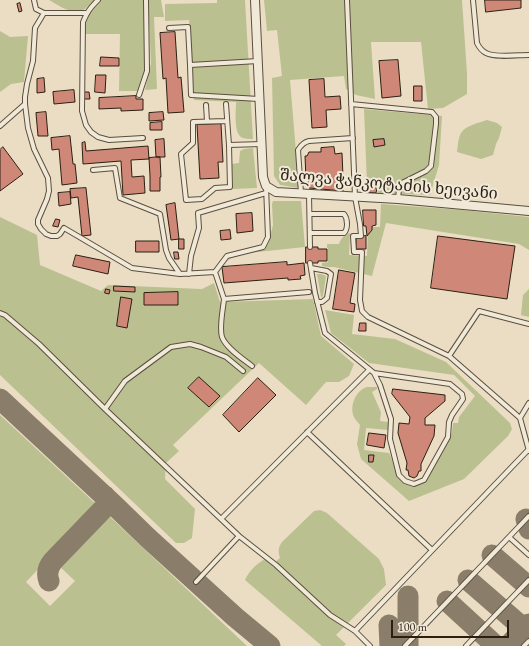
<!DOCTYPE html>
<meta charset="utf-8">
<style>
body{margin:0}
#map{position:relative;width:529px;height:646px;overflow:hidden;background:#eaddc3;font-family:"EB Garamond",serif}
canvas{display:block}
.scale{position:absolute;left:391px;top:620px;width:118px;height:18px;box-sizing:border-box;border:2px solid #2b1f12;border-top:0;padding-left:5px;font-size:12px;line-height:14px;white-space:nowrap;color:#2b1f12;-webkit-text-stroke:3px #f1e9d8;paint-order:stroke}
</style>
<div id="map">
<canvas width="529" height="646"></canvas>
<div class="scale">100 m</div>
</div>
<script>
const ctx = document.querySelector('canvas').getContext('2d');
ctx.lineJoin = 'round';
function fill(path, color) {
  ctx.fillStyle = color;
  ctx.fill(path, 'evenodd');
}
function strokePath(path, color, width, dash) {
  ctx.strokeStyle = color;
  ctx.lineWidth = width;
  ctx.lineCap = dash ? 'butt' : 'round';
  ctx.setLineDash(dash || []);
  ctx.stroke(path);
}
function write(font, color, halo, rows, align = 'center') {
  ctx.font = font + ' "EB Garamond","Noto Serif Georgian",serif';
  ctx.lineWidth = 4;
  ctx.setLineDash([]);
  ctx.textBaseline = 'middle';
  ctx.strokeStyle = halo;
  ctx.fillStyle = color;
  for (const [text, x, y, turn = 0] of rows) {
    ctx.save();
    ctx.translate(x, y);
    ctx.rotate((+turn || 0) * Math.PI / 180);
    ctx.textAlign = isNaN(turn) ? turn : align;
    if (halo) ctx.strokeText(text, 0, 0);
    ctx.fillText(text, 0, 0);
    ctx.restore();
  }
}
const green = new Path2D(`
 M49,0H95C91,3 88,6 85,9C72,16 60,6 49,0Z
 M101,0H145V68L138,91H119L120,34H85C86,13 86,14 101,0Z
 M148,0H161L164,17H154L157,89L145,90L151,63Z
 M217,0H245L253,139C250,139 246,139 243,138C233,135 236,111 236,102L194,100L189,20L165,21V4L217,3Z
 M264,0H462L467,73V94L443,108L428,109L421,42H371L375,99L356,95L346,89L344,76L290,80L299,188L280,185L274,176L272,78L282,76L277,30L267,31Z
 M0,31L10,37L28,36L24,82L11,84L0,92Z
 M364,109L442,116L439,165L430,195L378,193L377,185L367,184Z
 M487,120L497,123L502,127L499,138L496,144L493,155L481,159L457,152C458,146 458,138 461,133C466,125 479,123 487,120Z
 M253,148L257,188L233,189L232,164L239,163L240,151L244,149Z
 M273,201H301L305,247L248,253L234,256L221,265L226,259L263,248L268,244L273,225L272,204Z
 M381,204L462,210L529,217V250L519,244L386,223L372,276L334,267H327L322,266V263L328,262V248H327V244H339C341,238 344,235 350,233L349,255L367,256L368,227H380Z
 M0,217L37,235L40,265L101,291L108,285L202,289L214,283L220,302L313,299L321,336L354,364L349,376L339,382H326L306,405L259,363L173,445L179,451L166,463L165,479L195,509L192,538L184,543H176L0,375Z
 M317,274H321L326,276L323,296L322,297H321Z
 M529,289V317L521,315L523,295Z
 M325,310L354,315L352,334L395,339L446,362L510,423L512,429L508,436L464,479L409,501L361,459L357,444L360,425C358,422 355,420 354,417C349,406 356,390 367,387C370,387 374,387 377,387V389L372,392L381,412L380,421L388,422V430L366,428L364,450L389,453L391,457L397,475L403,482L414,485L424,480L449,441L452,432L453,423H458L459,417L475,396L454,375L369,363L331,333Z
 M0,415L98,506L26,582L50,606L75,581L58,565L107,514L247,646H0Z
 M320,510L327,513L379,559L384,569L386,585L336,635L346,644L344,646H322L245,580C249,571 256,564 265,559L274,563L280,558C278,551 278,548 282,542L314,511Z`);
const taxiway = new Path2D(`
 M0,399L115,506L148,538L235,617L270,646
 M526,519L529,529
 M492,555L529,587
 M468,580L529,633
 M49,581C46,573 48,567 53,561L105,507L106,502L105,496
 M447,601L496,646
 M389,625L390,646
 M408,646V596
 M508,646L529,624`);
const building = new Path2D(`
 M485,0H521V8L486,12Z
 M20,3L22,11L19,12L17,4Z
 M175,32L178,78L181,77L184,112L168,113L166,78L163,79L160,33Z
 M101,57L119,58V66H100Z
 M398,60L401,96L382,98L379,61Z
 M96,75H106L105,93L95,92Z
 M44,78L45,92L37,93V79Z
 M324,79L325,97L340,96L341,109L326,110L327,127L312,128L309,80Z
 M414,86H422V101H414Z
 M74,90L75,102L54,104L53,92Z
 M84,92H89L90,99H85Z
 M136,96V99H143V110L121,111V108L99,109V98Z
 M46,112L48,136H38L36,113Z
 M163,112L164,120L149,121V113Z
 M162,122V130H150V123Z
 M221,124L223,162H218L219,178L200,179L197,125Z
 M70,136L73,164H75L77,183L62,185L59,149L52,150L51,138Z
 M164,139L165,157H156L155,140Z
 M384,139L385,145L374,147L373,140Z
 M85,142L86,151L148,146L149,159L131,160L132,177L144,176L145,193L123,195L121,161L83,164L82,143Z
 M3,147L23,174L0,191V150Z
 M334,147L335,154L342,153L343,177V191L309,188L308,179H306L305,156H307L309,152H321V148Z
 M156,157H160L161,177H160V191H150V176L149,158Z
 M367,187L377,188L376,193L366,192Z
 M86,188L91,235L82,236L78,197L71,198L70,189Z
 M70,192L71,204L59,206L58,193Z
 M175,203L179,239L171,240L166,205Z
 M363,210H376V225L372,226V230L367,236L366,226H364Z
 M252,213L253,231L237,233L236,214Z
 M56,219L60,220L58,227L53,226Z
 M230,230L231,239L221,240L220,231Z
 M366,236V249H356V237Z
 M438,236L515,246L507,299L431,288Z
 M179,239H184V249H179Z
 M136,241H159V252H136Z
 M306,247H318V249H327V261H318V263H306Z
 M174,252H178L179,259H175Z
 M76,255L110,262L108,274L73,266Z
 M287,262V265L304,263L305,275L300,276L301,279L288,280V278L224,283L222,267Z
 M339,270L355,273L350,303L355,304L354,312L333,309Z
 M114,286L135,287V292L114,291Z
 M106,289L110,290L109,294L105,293Z
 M178,292V305H144V293Z
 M121,297L132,299L127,328L117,326Z
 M360,323H366V331H359Z
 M199,377L220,396L209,407L188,388Z
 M258,378L276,395L239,432L223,415Z
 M393,389L445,395V401L425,418V425H435L434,436L421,464V471H419L417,476L414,478L409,476L408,470H406L407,463L398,433L399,423L409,424L410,417L392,394Z
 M369,433L386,435L384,448L367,445Z
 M369,455H374L373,462H369Z`);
const lane = new Path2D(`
 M34,0L36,9L44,13H86
 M98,0C90,8 87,12 83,22L82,111L86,125L91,132L98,137L109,140L143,138
 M347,0L355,197L360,224L361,236H353L354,252H362L360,300L362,311L368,317L449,356L520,418L529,451
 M473,0L477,43C479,47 482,51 486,53C494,58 519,55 529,55
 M44,13L35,28L33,61L27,84L25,97V104L28,128L34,149L48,178L49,191L47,199L38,220V224L41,229L46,234L51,236H57L60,234L64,228L132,268L180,274L215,272L227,256L263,247L268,237L266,186
 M169,28L188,27L190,65
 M258,61L190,65L191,95L259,99
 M139,95L147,71L146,0
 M226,104L229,145
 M351,104L432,112L436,117V124L431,166L426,171L402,183L399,189L398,199
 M206,105L207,121
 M227,121L193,122V143L181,154L186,200L202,199L215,188L230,187L229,145L262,144
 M0,126L25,104
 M93,170L115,168L120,198L160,214L166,250L169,258L180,274
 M301,193L298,150C301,145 304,142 309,141L353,138
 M309,194L310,247
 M310,214H344C348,219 348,229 344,233H310
 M310,263L315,293L325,333L374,373L450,384L462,394L463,399L452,415L449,422L448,437L424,480L414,484L405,481L399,475L390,439L391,419L380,385L374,373
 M311,268L327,271L331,274L327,298L322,302H317
 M215,272L224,299L309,292
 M189,274L191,256L199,228L198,213L266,193
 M224,299C223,310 219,327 222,337C226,348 243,359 252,366
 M0,313L5,315L39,344L105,409L239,536L276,565L330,615L355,631
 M449,356L479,311L529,324
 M105,409L125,381L171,347L190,344L201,347L226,357L243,371
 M520,418L529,403
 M307,432L432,550
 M221,519L369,370
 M509,537L529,516
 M196,582L239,536
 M370,646L355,631L529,449
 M405,646L509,537L529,555
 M466,646L529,580
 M524,646L529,641`);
const street = new Path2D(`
 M255,0L263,177L266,186L276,192L398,199L529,211`);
const streetNames = [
 ["შალვა ჭანკოტაძის ხეივანი",389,185,5]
];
fill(green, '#bbc091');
strokePath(taxiway, '#8a7e6a', 21);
fill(building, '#cf8878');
strokePath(building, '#2b1f12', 1);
strokePath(lane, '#5b4e3e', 6);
strokePath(street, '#5b4e3e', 10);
strokePath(lane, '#f1e9d8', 4);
strokePath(street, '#f1e9d8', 8);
write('16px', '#2b1f12', '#f1e9d8', streetNames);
</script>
